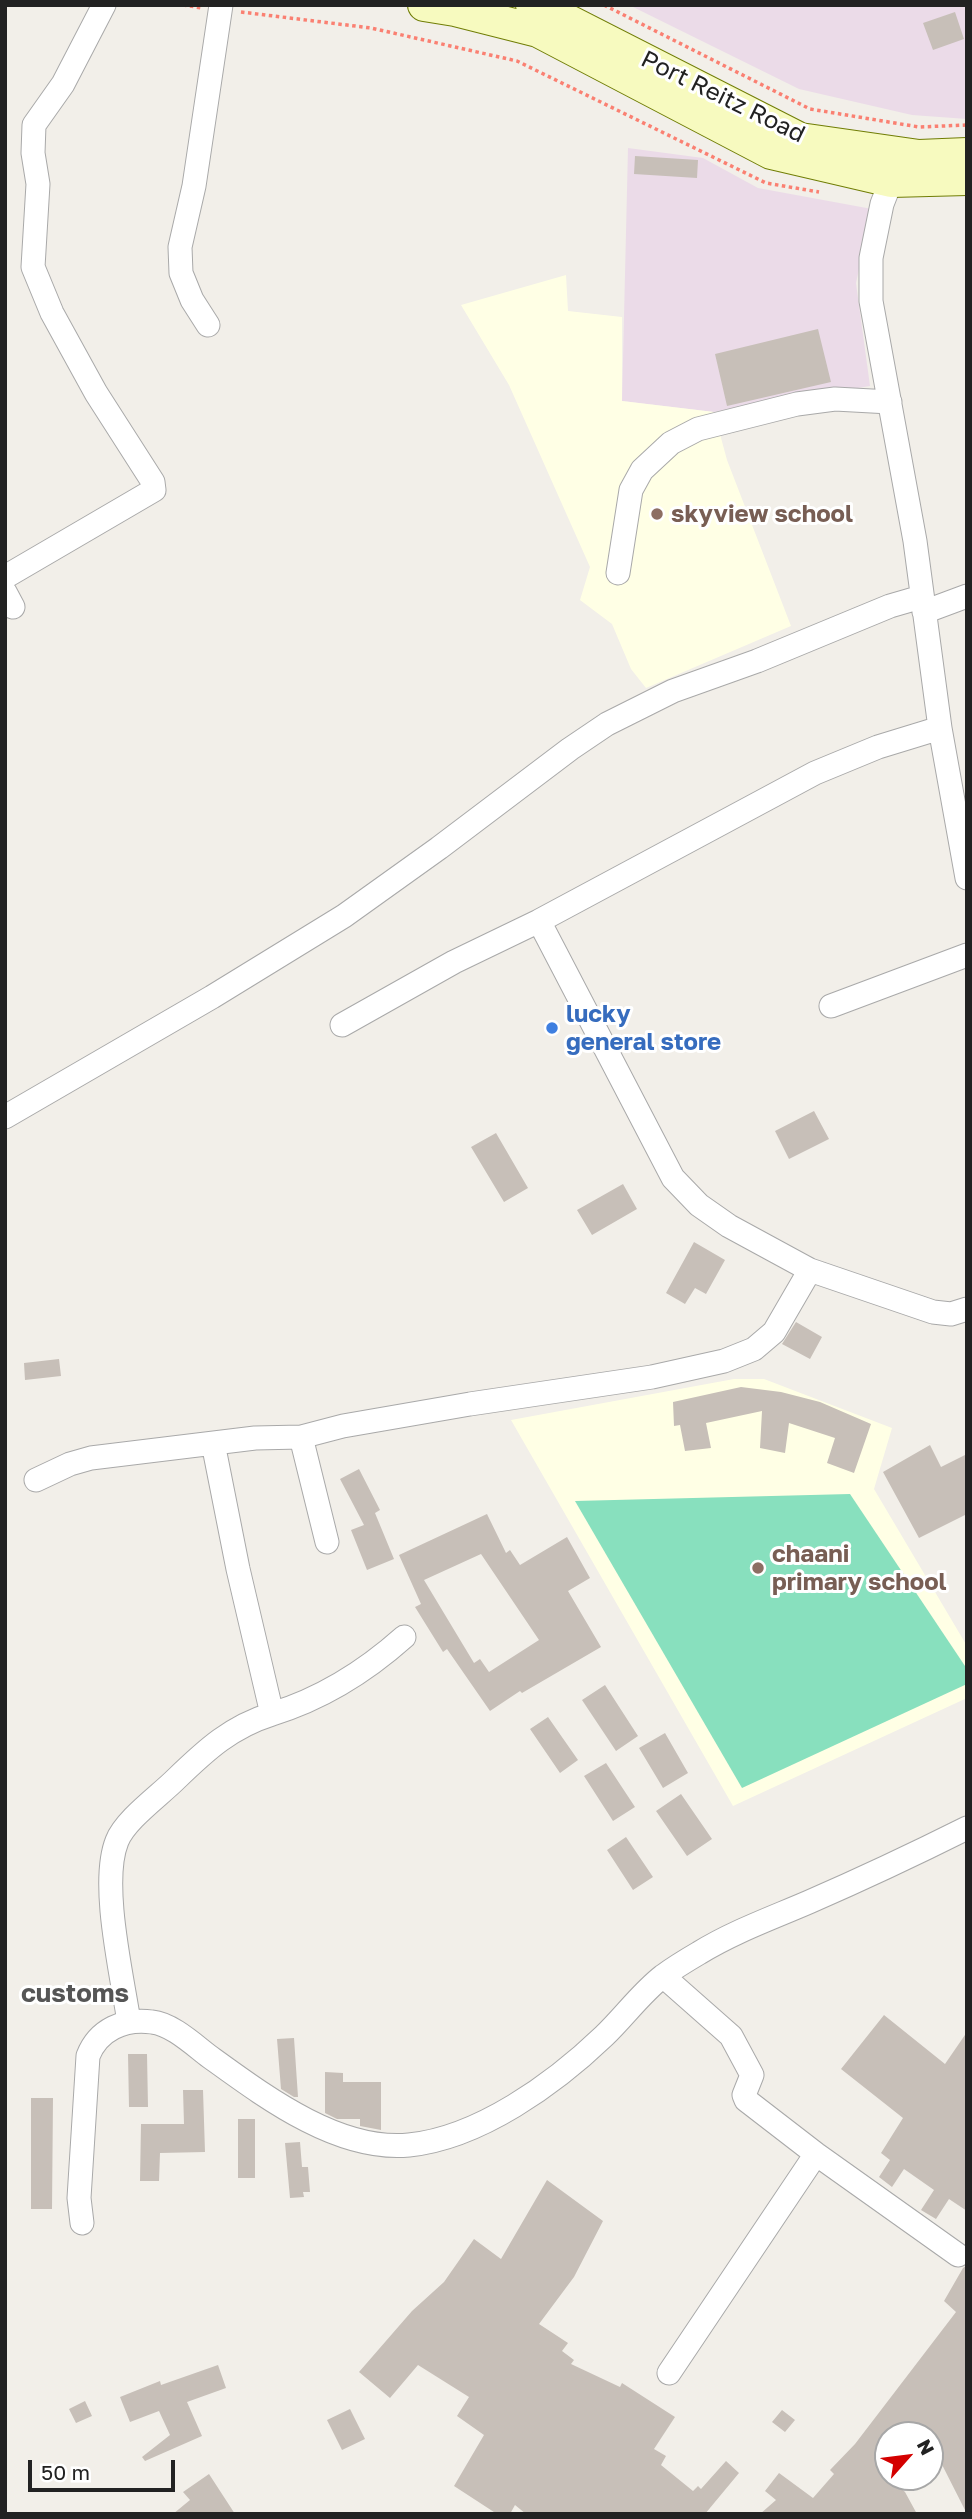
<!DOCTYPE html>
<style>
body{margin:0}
#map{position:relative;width:972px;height:2519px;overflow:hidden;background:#f2efe9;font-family:"Golos Text",sans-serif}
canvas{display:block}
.frame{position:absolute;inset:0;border:7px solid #222;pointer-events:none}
.north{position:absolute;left:874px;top:2421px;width:70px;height:70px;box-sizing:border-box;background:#fff;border:2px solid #a7a7a7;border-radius:50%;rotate:62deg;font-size:19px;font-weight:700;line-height:28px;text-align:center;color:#222}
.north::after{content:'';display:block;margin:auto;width:24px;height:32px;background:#d40000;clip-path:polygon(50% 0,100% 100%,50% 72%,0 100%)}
.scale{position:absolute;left:28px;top:2460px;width:147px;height:32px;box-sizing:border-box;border:4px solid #222;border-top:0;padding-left:9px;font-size:21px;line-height:24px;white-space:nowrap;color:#222;-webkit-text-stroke:5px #fff;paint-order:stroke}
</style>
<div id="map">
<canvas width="972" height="2519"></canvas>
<div class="frame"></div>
<div class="north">N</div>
<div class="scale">50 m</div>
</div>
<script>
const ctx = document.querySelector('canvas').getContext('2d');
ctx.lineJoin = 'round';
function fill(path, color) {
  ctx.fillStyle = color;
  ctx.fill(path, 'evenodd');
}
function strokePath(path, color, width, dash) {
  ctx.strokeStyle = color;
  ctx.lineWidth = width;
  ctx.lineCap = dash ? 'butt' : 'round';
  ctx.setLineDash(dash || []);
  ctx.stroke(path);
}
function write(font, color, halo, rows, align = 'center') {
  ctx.font = font + ' "Golos Text",sans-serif';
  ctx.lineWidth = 6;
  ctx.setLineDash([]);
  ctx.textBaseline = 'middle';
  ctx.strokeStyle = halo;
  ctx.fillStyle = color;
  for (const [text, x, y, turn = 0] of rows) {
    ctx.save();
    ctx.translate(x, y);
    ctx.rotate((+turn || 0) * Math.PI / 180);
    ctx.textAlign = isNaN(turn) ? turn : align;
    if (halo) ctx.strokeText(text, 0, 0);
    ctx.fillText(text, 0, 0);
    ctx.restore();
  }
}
const industrial = new Path2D(`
 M629,5H967V119L912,115L799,89Z
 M628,148L703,158L758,188L872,209L856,283L870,386L714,412L622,401Z`);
const education = new Path2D(`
 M566,275L568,311L622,317V401L714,412L727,460L791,626L646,688L631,669L612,624L580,600L590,567L509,385L461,305Z
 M734,1379H764L892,1428L874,1489L967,1646V1698L733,1806L511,1420Z`);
const pitch = new Path2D(`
 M850,1494L967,1669V1684L742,1788L575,1501Z`);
const building = new Path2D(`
 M955,12L964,39L933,50L923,23Z
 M635,156L698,160L697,178L634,174Z
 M818,329L831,382L727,406L715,354Z
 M814,1111L829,1139L789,1159L775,1131Z
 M496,1133L528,1188L504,1202L471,1147Z
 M623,1184L637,1209L592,1235L577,1210Z
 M694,1242L725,1260L706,1294L695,1288L685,1304L666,1293Z
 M796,1322L822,1337L810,1359L782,1344Z
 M59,1359L61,1376L25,1380L24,1363Z
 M741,1387L781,1392L820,1402L871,1424L854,1473L827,1463L835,1438L789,1423L785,1453L760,1448L762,1411L706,1423L711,1448L685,1451L680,1425L674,1426L673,1402Z
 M930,1445L941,1467L967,1454V1514L919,1538L883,1472Z
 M359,1469L380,1510L375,1513L394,1559L367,1570L351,1530L364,1525L340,1479Z
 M487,1514L506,1553L510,1550L520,1565L567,1537L590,1578L568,1591L601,1647L522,1693L520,1691L490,1711L447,1649L443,1652L415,1607L421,1604L399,1555ZM481,1554L539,1640L489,1672L480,1659L474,1663L424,1580Z
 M605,1685L638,1736L616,1751L582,1700Z
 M548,1717L578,1760L560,1773L530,1729Z
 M665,1733L688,1773L663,1788L639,1748Z
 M606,1763L635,1807L613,1821L584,1776Z
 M681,1794L712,1839L687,1856L656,1811Z
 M626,1837L653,1877L633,1890L607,1850Z
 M884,2015L945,2064L967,2032V2211L949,2199L936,2219L921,2210L934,2190L904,2169L892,2187L879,2177L890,2160L881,2153L903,2118L841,2069Z
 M294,2038L298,2097H294L281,2089L277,2039Z
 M128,2054H147L148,2107H129Z
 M325,2072L343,2073V2082H381V2130L360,2126V2119H337L325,2113Z
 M183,2090H203L205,2152L160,2153L159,2181H140L141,2124H184Z
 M31,2098H53L52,2209H31Z
 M238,2119H255V2178H238Z
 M300,2142L302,2167H308L310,2192H303L304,2197L290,2198L285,2143Z
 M547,2180L603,2221L574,2277L539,2324L568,2343L562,2351L574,2360L571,2364L620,2387L622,2383L675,2417L654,2449L666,2456L661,2465L693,2491L698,2486L701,2489L726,2461L739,2473L705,2514H526L515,2505L510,2514H497L454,2486L484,2435L457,2416L469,2397L418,2365L390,2398L359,2372L412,2311L444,2282L474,2239L501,2259Z
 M967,2265V2514L930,2441V2435H888V2459L880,2468L905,2492L917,2514H760L776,2500L765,2491L779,2473L813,2498L834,2474L830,2470L855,2444L956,2312L944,2301L963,2268Z
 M218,2365L226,2388L187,2402L202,2436L145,2461L142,2457L170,2435L159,2411L130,2422L120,2397L160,2381L161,2385Z
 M85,2401L92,2416L76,2423L69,2409Z
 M350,2409L365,2439L342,2450L327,2420Z
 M782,2410L795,2420L785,2432L772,2422Z
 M209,2474L235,2514H173L190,2500L183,2492Z`);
const path = new Path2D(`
 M183,5L202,8
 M604,5L810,109L919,127L967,125
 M241,12L371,28L517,61L766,183L819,192`);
const minor = new Path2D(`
 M891,181L882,204L871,258V301L915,541L940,728L967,878
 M208,325L192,300L181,273L180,247L194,186L221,5
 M618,573L631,490L642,470L671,443L698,429L797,404L835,399L890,402
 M5,577L154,490L153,482L96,393L52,313L33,267L38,184L33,153L34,125L63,84L104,5
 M5,592L13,607
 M924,612L967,596
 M539,921L673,1178L699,1205L729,1226L810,1270L933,1312L951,1314L967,1309
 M831,1006L967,955
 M342,1025L454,962L539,921L815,773L878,747L940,728
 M5,1117L212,997L344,916L439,848L570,749L607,724L673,691L757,661L890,606L921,597
 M301,1437L327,1542
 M36,1480L70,1464L91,1458L255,1438L301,1437L343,1426L470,1404L652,1377L724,1361L754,1349L774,1332L810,1270
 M272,1714C321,1699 367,1670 404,1637
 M663,1976L731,2036L752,2075L744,2095L746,2100L816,2154L958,2255
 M129,2022C122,1975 100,1883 117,1841C125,1820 159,1796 176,1779C207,1749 231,1727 272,1714L238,1569L213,1443
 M82,2223L79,2198L88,2056C98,2030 124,2018 152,2022C172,2024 194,2045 210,2057C264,2096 338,2152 409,2145C479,2138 554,2084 604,2036C624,2017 641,1993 663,1976C674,1968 687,1960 699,1953C733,1932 772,1918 809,1902C862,1879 915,1854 967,1828
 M669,2373L816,2154`);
const secondary = new Path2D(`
 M424,5L455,10L538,31L771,153L891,181L967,179
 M532,5L549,11L800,139L919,156L967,154`);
const markers = [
 [657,514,7,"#8d6e63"],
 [552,1028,7,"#3f7fe0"],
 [758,1568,7,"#8d6e63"]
];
const streetNames = [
 ["Port Reitz Road",723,97,26]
];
const educationNames = [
 ["skyview school",671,514],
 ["chaani",772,1554],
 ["primary school",772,1582]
];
const shopNames = [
 ["lucky",566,1014],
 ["general store",566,1042]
];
const neighbourhoodNames = [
 ["customs",75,1994]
];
fill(industrial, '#ebdbe8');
fill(education, '#ffffe5');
fill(pitch, '#88e0be');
fill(building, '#c7bfb8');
strokePath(minor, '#a9a9a9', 25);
strokePath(secondary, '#707d05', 34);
strokePath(path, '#fa8072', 3.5, [3.5, 3.5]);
strokePath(minor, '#fff', 23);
strokePath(secondary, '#f7fabf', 32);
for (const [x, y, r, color] of markers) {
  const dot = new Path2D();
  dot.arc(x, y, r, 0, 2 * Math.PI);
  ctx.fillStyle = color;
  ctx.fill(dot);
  strokePath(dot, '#fff', 2.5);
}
write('24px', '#222', '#fff', streetNames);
write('bold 24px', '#785e54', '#fff', educationNames, 'left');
write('bold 24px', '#366cbe', '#fff', shopNames, 'left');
write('bold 26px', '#555', '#fff', neighbourhoodNames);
</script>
